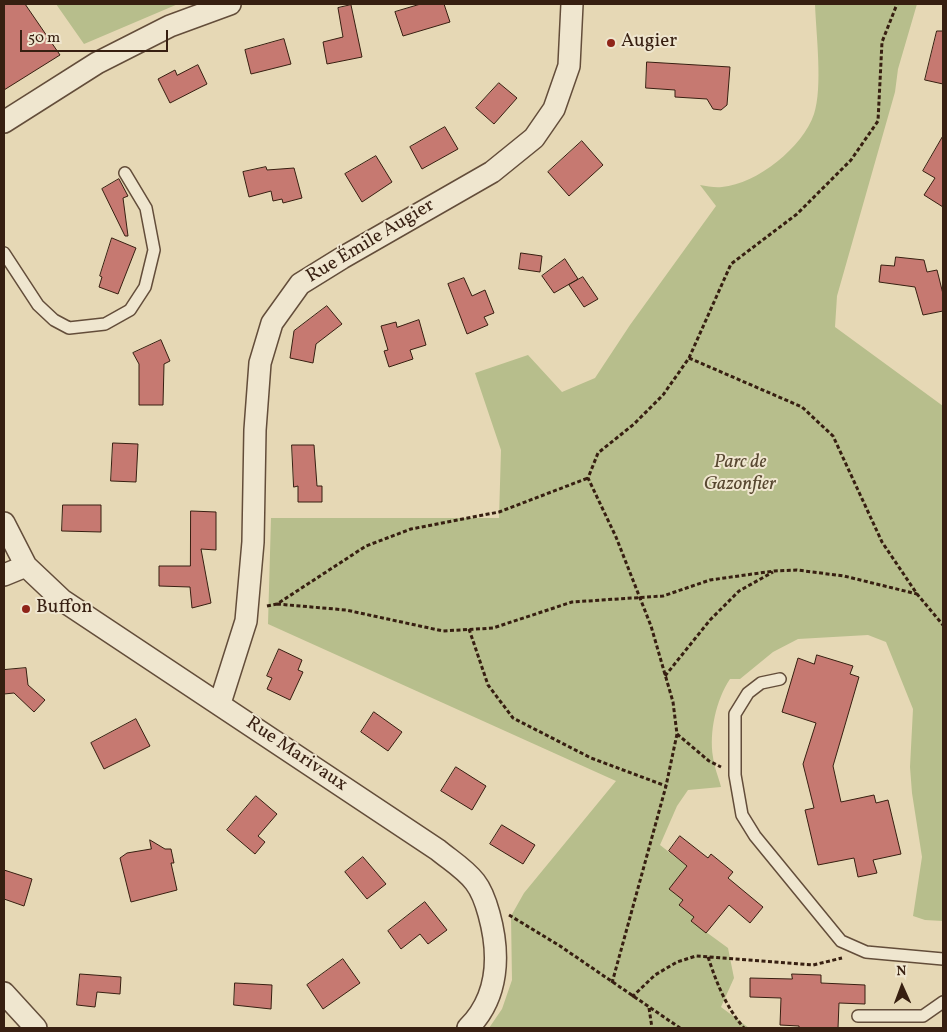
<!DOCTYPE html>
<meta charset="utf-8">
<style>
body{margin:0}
#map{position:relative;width:947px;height:1032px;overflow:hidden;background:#e6d8b5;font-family:Vollkorn,serif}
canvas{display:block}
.frame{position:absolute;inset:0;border:5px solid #371f11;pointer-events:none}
.north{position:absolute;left:877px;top:962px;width:50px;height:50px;-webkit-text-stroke:4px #efe6cf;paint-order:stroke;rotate:358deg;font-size:14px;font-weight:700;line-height:20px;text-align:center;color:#371f11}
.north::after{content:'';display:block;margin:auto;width:18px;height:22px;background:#371f11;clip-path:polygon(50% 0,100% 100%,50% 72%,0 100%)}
.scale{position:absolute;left:20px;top:30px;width:148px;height:22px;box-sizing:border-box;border:2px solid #371f11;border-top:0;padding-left:6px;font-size:15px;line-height:18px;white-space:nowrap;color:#371f11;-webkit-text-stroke:4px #efe6cf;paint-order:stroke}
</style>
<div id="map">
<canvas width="947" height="1032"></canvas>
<div class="frame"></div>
<div class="north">N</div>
<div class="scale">50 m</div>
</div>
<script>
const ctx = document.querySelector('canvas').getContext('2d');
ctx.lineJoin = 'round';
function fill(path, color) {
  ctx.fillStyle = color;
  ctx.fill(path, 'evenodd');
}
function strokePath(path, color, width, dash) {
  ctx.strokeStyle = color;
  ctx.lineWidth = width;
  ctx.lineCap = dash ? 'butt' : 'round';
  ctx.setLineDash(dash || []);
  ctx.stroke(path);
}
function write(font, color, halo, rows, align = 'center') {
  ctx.font = font + ' Vollkorn,serif';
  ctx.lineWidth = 4;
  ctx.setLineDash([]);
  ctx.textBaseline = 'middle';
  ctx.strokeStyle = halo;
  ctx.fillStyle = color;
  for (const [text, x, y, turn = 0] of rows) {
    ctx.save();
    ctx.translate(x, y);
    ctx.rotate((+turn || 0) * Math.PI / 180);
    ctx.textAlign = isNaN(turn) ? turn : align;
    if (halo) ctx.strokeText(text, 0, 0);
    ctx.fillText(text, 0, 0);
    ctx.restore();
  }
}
const green = new Path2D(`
 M56,4H178L84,44Z
 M815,4H917L898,69L895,92L837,296L835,327L943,406V921L925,920L913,916L922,857L912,793L910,767L913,709L886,642L868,635L798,639L773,652L740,679H730C716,700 709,732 713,757C714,767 719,778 721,787L688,790L677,806L660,845L687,866L669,889L683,900L679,905L694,917L691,921L728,948L734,978L721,1007L749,1028H489L502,1009L512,980L511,916L524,893L616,781L268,624L271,518H499L501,450L475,373L528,355L562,392L595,378L630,325L716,206L700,185C707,186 715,188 722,187C757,184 803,147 814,114C823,87 816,34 815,4Z`);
const building = new Path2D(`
 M4,4H25L60,55L4,90Z
 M421,4H444L450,22L403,36L395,12Z
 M351,5L362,57L327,64L323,42L343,37L338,8Z
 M937,31H943V84L925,80Z
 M284,39L291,64L251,74L245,50Z
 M647,62L730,67L727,105L721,110L713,109L707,99L675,97V90L646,88Z
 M198,65L207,84L170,103L158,79L175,70L177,75Z
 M499,83L517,98L494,124L476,108Z
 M445,127L458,149L422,169L410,147Z
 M943,136V207L924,195L935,178L923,171Z
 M582,141L603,165L569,196L548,172Z
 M376,156L392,182L362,202L345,174Z
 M266,167L267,170L294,168L302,198L283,203L282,199L273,201L271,191L249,197L243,172Z
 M119,179L128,196L123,198L128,236H125L102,189Z
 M112,238L136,248L118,294L99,287L102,277L100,276Z
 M521,253L542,256L540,272L519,269Z
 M896,257L924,260L927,272L937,270L943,294V311L923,315L915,287L879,282L881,265L894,266Z
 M565,259L578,279L554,293L542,276Z
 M583,277L598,299L584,307L569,285Z
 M464,278L472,296L485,290L494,313L484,317L488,325L467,334L448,284Z
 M327,306L342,324L316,344L313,363L290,358L294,331Z
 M419,320L426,345L410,350L413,359L389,367L384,351L388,350L381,326L396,322L397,327Z
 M161,340L170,361L164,364L163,405H139V364L133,353Z
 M113,443L138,444L136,482L111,481Z
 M292,445H314L317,486H322V502H298V486L294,487Z
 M63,505H101V532L62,531Z
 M191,511L216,512V550L201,549L211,603L192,608L190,587L159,586V566H190Z
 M279,649L302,660L298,670L303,672L290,700L267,689L272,678L267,676Z
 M817,655L853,666L850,674L859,677L833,766L841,802L874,795L876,803L888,800L901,854L873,860L877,873L858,877L854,858L818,865L805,810L814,808L803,764L816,723L782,712L798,658L814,664Z
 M26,668L28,685L45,700L34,712L14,693L4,694V670Z
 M374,712L402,732L388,751L361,732Z
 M136,719L150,746L104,769L91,743Z
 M456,767L486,786L472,810L441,791Z
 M256,796L277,814L258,836L265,842L255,854L227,830Z
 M502,825L535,845L523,864L490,844Z
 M680,836L708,858L711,854L733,872L728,878L763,907L750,923L729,905L706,933L691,921L694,917L679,905L683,900L669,889L687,866L669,851Z
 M150,840L165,849H171L174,863H171L177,890L131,902L120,858L127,853L151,849Z
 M363,857L386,884L367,899L345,872Z
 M4,870L32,879L24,906L4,899Z
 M425,902L447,930L428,944L420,934L401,949L388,931Z
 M343,959L360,983L323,1009L307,985Z
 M80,974L121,977L120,994L97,992L95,1007L77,1005Z
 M792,974L821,975V983L865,985V1004L839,1003L838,1028H799V1026L780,1025L781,998L750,997V978L792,979Z
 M235,983L272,985L271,1009L234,1005Z`);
const path = new Path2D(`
 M689,358L802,407L833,436L882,542L917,594L943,625
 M277,604L346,610L443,631L493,628L572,602L663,596L710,580L774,571L797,570L844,576L917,594
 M267,606L277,604L366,546L411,529L499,512L588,478
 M469,629L488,685L513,718L591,758L666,786
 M665,676L710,620L739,591L773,572
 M677,734L709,761L721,767
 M509,915L560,946L680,1028
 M708,957C717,984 726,1007 744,1028
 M612,983L666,786L677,734L673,702L651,626L616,537L588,478L598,453L634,424L663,395L689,358L731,264L797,214L851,160L878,121L882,42L897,4
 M632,997L655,975L677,962L696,956L813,965L842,958
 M649,1008L652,1028`);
const lane = new Path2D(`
 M4,253L38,305L54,320L69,328L105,324L130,310L145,287L154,250L146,208L125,173
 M780,679L761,683L748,693L735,714V775L742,815L755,836L841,941L866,952L943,959
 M858,1016H923L943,1002`);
const street = new Path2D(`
 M4,122L97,63L170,26L230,4
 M4,523L26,566L62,600L438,850C450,860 465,869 475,882C482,891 486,903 489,914C500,954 499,997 468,1028
 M4,575L26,566
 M220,703L246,621L253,542L255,430L260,363L272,323L300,284L342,258L492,172L534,138L554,109L569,66L572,4
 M4,993L36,1028`);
const markers = [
 [611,43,5,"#8f2418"],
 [26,609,5,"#8f2418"]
];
const poiNames = [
 ["Augier",621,43],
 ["Buffon",36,609]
];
const streetNames = [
 ["Rue Émile Augier",371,242,-31],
 ["Rue Marivaux",296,755,34]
];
const parkNames = [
 ["Parc de",740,464],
 ["Gazonfier",740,486]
];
fill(green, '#b7be8c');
fill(building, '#c67971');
strokePath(building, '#371f11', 1);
strokePath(lane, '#634d3a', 14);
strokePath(street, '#634d3a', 24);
strokePath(path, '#371f11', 3, [4, 2.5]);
strokePath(lane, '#efe6cf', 11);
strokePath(street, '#efe6cf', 21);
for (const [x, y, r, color] of markers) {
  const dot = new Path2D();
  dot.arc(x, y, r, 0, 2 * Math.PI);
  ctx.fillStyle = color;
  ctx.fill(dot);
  strokePath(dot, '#efe6cf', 2);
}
write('19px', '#371f11', '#efe6cf', poiNames, 'left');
write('19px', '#371f11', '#efe6cf', streetNames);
write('italic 19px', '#574730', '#efe6cf', parkNames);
</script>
